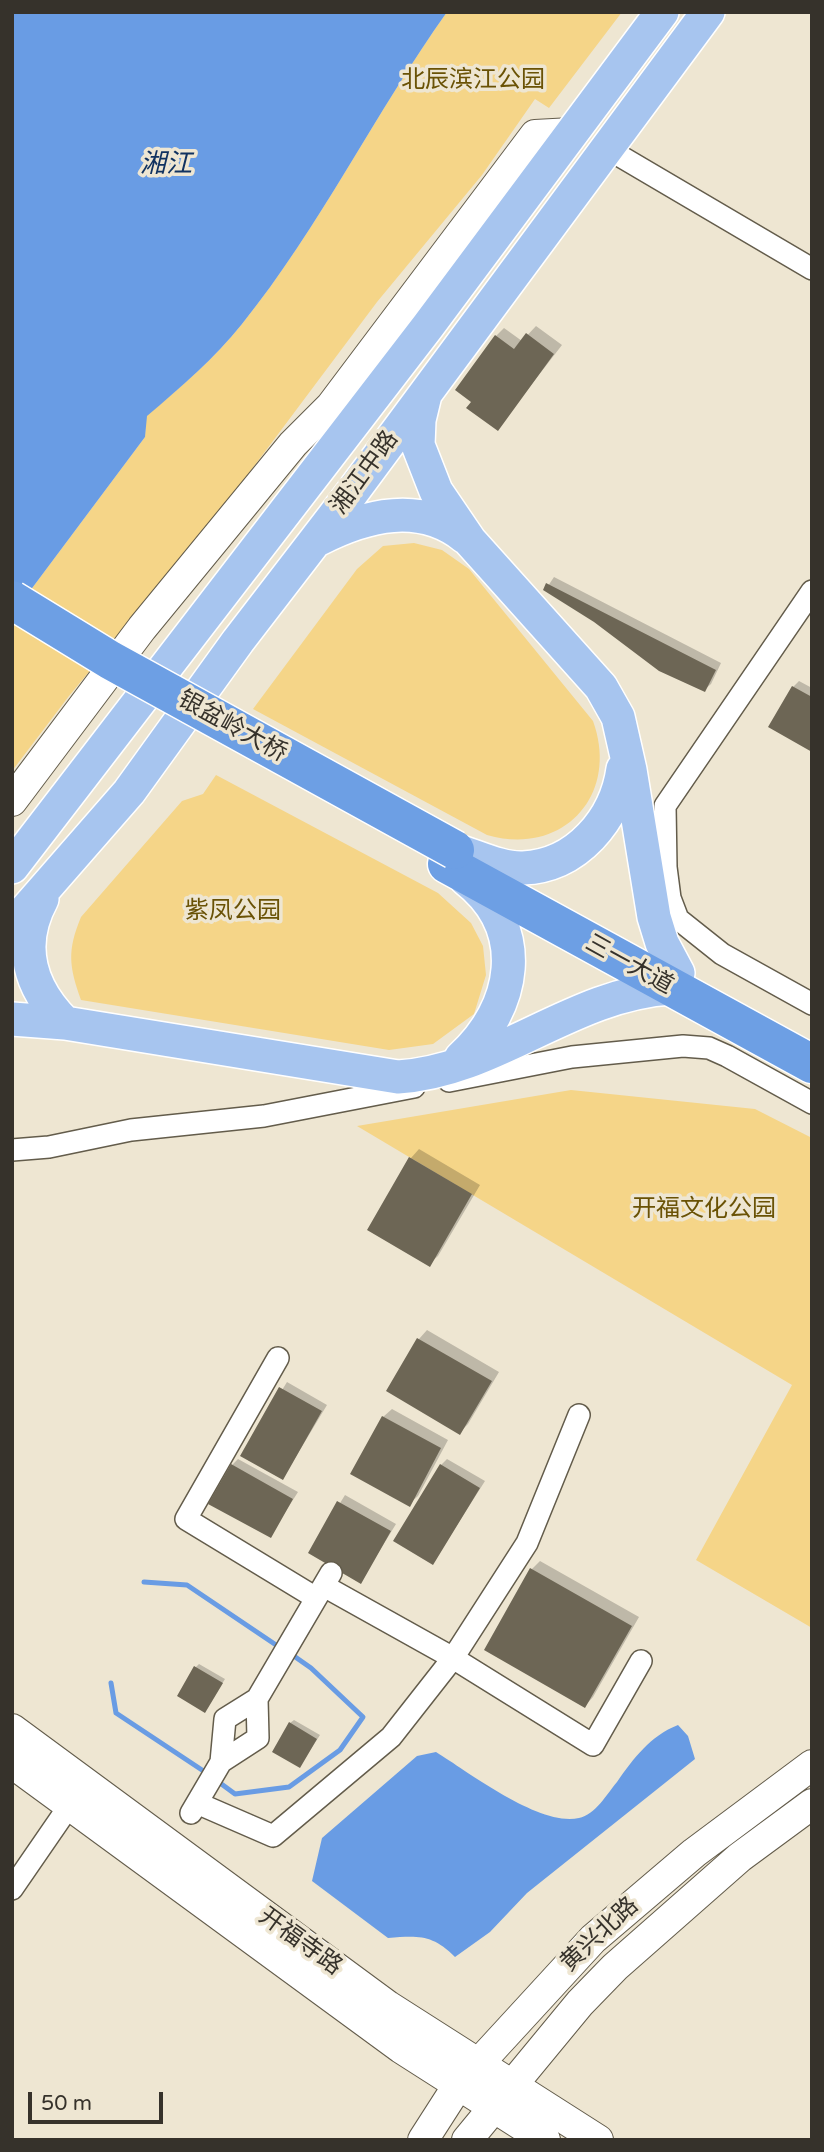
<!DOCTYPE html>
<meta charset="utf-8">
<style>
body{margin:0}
#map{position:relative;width:824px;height:2152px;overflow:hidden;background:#eee6d2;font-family:"Varela Round",sans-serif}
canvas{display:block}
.frame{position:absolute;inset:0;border:14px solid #36322b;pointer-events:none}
.scale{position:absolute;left:28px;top:2092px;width:135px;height:32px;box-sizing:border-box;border:4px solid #36322b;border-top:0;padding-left:9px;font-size:21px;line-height:24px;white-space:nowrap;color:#36322b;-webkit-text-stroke:5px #eee6d2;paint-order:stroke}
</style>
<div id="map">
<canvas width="824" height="2152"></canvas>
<div class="frame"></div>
<div class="scale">50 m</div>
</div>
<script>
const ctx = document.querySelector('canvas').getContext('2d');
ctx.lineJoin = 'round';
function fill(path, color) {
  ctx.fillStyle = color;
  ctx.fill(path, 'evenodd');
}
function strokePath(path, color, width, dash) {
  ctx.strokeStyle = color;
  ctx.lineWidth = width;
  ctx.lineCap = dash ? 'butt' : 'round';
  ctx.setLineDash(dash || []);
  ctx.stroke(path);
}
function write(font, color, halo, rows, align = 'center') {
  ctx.font = font + ' "Varela Round","Noto Sans SC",sans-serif';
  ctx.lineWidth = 7;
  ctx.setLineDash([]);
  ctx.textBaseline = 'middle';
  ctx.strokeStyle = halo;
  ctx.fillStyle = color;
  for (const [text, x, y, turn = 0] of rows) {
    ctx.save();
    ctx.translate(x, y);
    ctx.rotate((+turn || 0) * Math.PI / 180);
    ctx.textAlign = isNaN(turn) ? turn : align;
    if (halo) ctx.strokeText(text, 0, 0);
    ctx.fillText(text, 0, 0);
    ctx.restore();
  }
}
const green = new Path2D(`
 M447,12H622L549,108L535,99L482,175L377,302L207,529L69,696L12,771V615L145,437L146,416C180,388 215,358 242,324C320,227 375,113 447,12Z
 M414,543L442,550L469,569L593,721C620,795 563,857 487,835L253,709L357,569L383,546Z
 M216,775L438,893L471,923L483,946L486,975L474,1014L433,1044L389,1050L81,1000C69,966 67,951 81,917L182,801L203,794Z
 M571,1090L755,1109L812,1138V1628L696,1560L792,1385L357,1126Z`);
const water = new Path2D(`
 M12,12H447C375,113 320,227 242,324C215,358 180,388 147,416L145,437L12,615Z
 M678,1725L688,1736L695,1759L527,1893L490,1932L455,1957C432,1934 418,1936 388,1938L312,1881L322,1838L417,1756L436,1752C470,1773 540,1827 579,1818C595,1815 607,1794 617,1782C634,1758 650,1736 678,1725Z`);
const shadow = new Path2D(`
 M536,326L562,345L497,429L496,336L504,328L522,341Z
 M554,577L721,663L711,684L704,690L546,589Z
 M799,681L812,688V750L793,687Z
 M419,1149L480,1185L438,1256L429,1264L369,1229L411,1158Z
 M427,1330L499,1372L468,1424L459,1433L388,1391L419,1339Z
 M287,1382L327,1405L283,1478L242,1455Z
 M392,1409L448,1440L418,1496L409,1504L383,1417Z
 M238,1459L298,1492L270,1536L232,1465Z
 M447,1459L485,1481L433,1563L441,1465Z
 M345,1495L396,1524L361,1581L310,1552Z
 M540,1561L639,1617L593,1697L585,1706L532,1569Z
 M199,1664L225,1679L205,1711L195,1668Z
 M294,1720L320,1735L300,1766L290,1723Z`);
const stream = new Path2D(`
 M144,1582L187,1585L282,1649
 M111,1683L116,1713L208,1774
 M216,1780L235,1794L289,1787L340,1750L363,1717L311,1668L291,1654`);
const building = new Path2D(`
 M526,333L554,354L498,431L466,408L471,402L455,390L495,335L514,349Z
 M546,583L716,670L705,692L659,671L594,622L543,590Z
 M792,686L812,697V752L768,727Z
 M409,1157L472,1194L430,1267L367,1230Z
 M417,1338L492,1381L460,1435L386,1391Z
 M279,1387L322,1411L283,1480L240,1456Z
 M382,1416L441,1448L410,1507L350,1474Z
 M231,1464L293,1499L271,1538L208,1504Z
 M440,1464L480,1488L433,1565L393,1541Z
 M337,1501L391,1531L361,1584L308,1553Z
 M530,1568L632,1626L585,1708L484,1650Z
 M194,1666L223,1683L205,1713L177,1696Z
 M289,1722L317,1739L300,1768L272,1752Z`);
const street = new Path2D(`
 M608,149L812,269
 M812,591L665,806L666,867L670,898L678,919L722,954L812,1004
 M449,1081L572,1057L683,1046L709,1048L727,1056L812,1103
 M12,1150L49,1147L131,1130L264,1116L414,1087
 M278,1358L186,1519L316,1598
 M324,1586L453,1658L593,1745L641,1661
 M221,1762L225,1719L257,1699L331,1573
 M197,1803L273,1836L391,1737L453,1658L527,1543L579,1415
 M191,1813L221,1762L258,1738L257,1699
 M12,1889L76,1796`);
const secondary = new Path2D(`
 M12,801L142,628L293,444L331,406L535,135L572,133
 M12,1729L388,2006L598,2140
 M12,1763L401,2048L545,2140
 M423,2140L457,2087L593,1939L694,1853L812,1765
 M467,2140L580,2003L615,1967L740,1857L812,1804`);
const primary = new Path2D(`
 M425,395L419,420L418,445L436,491L470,541L601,687L618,717L630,770L654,917L662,943L678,973
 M319,539C366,515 420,501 465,537
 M455,850C476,856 501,869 523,868C577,866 616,819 623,769
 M12,867L428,326L662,12
 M42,899C17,945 29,987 65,1023
 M12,926L129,792L238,641L348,498L708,12
 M12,1019L65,1023L398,1077C496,1071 571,994 671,988
 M461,1058C516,1008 530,929 466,879`);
const highway = new Path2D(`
 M447,864L812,1064`);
const highwayBridge = new Path2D(`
 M12,600L110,660L455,850`);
const parkNames = [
 ["北辰滨江公园",473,81],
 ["紫凤公园",233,912],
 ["开福文化公园",704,1210]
];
const streetNames = [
 ["湘江中路",365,473,-54],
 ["银盆岭大桥",232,727,29],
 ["三一大道",629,965,29],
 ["黄兴北路",600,1935,-43],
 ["开福寺路",300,1942,36]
];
const waterNames = [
 ["湘江",166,165]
];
fill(green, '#f5d588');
fill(water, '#699ce4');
fill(shadow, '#0003');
strokePath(stream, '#699ce4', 5);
fill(building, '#6d6655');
strokePath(street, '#635c4b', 24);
strokePath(secondary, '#635c4b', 32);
strokePath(primary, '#fff', 36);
strokePath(highway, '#fff', 41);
strokePath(street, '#fff', 21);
strokePath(secondary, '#fff', 30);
strokePath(primary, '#a7c5ef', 33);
strokePath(highway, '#6d9fe4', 38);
strokePath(highwayBridge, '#fff', 41, []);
strokePath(highwayBridge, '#6d9fe4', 38);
write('24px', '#6a5205', '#eee6d2', parkNames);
write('24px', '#36322b', '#eee6d2', streetNames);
write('italic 26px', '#103260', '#eee6d2', waterNames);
</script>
